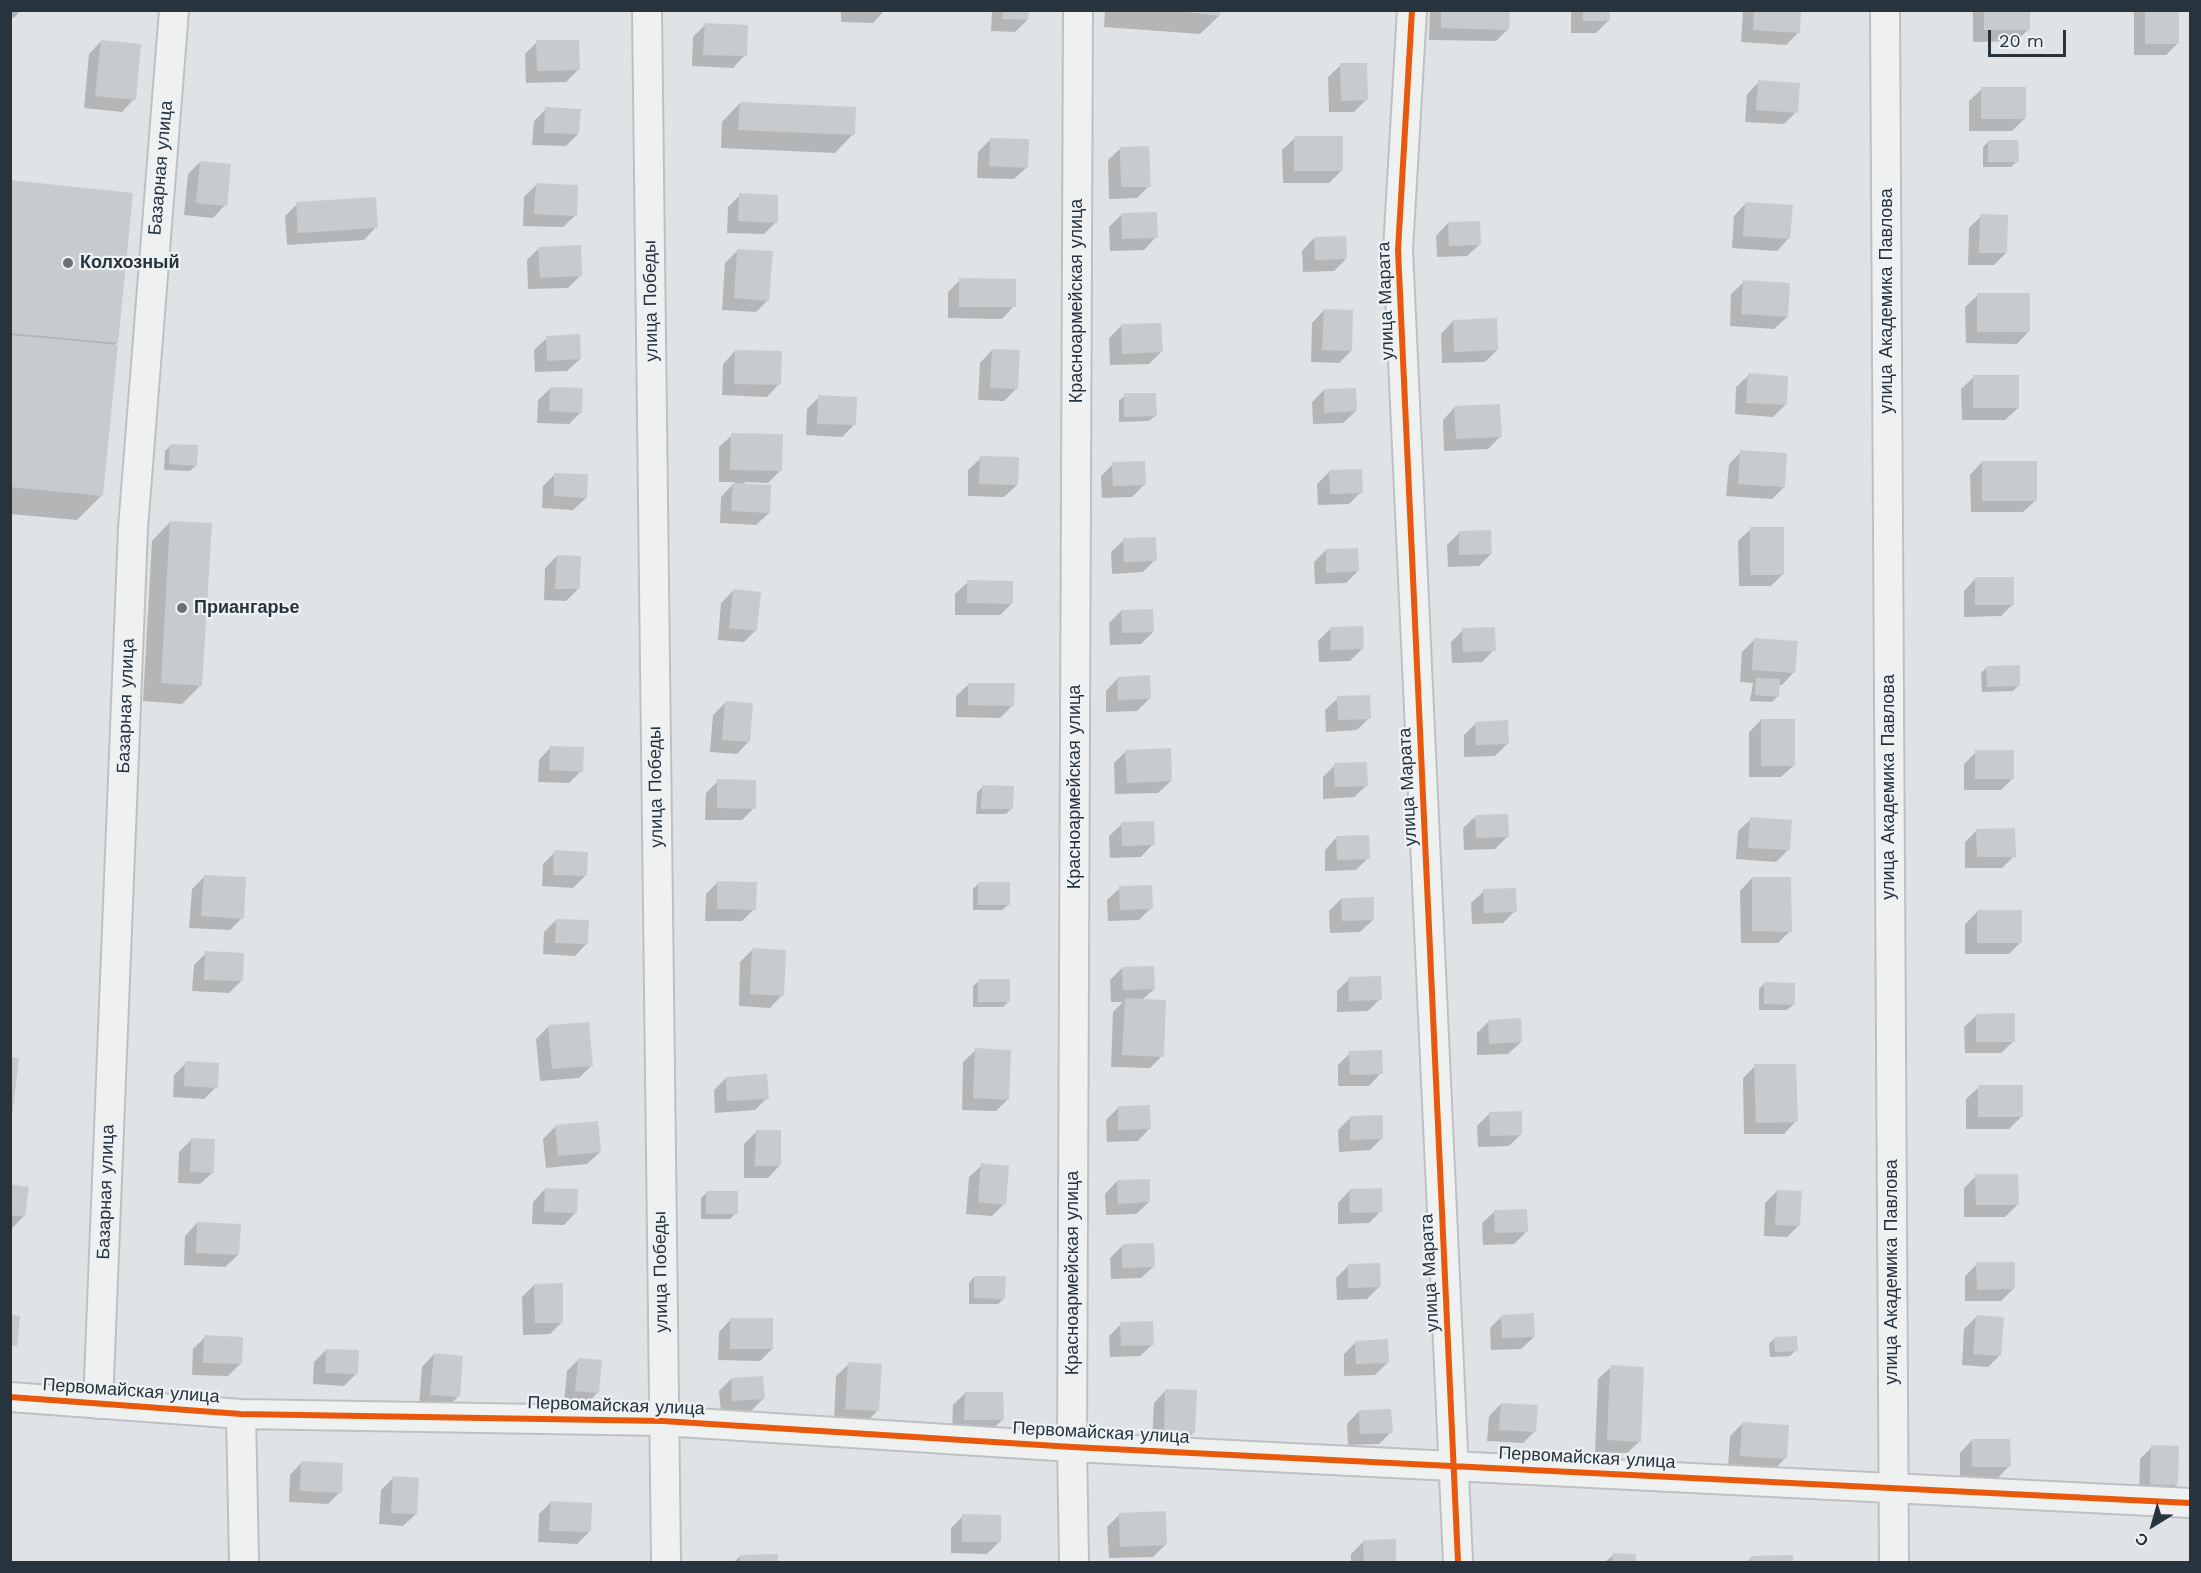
<!DOCTYPE html>
<meta charset="utf-8">
<style>
body{margin:0}
#map{position:relative;width:2201px;height:1573px;overflow:hidden;background:#e0e3e5;font-family:"Work Sans",sans-serif}
canvas{display:block}
.frame{position:absolute;inset:0;border:12px solid #27333d;pointer-events:none}
.north{position:absolute;left:2123px;top:1495px;width:60px;height:60px;-webkit-text-stroke:4px #edf2f5;paint-order:stroke;rotate:217deg;font-size:16px;font-weight:700;line-height:24px;text-align:center;color:#27333d}
.north::after{content:'';display:block;margin:auto;width:21px;height:27px;background:#27333d;clip-path:polygon(50% 0,100% 100%,50% 72%,0 100%)}
.scale{position:absolute;left:1988px;top:30px;width:78px;height:27px;box-sizing:border-box;border:3px solid #27333d;border-top:0;padding-left:8px;font-size:18px;line-height:21px;white-space:nowrap;color:#27333d;-webkit-text-stroke:4px #edf2f5;paint-order:stroke}
</style>
<div id="map">
<canvas width="2201" height="1573"></canvas>
<div class="frame"></div>
<div class="north">С</div>
<div class="scale">20 m</div>
</div>
<script>
const ctx = document.querySelector('canvas').getContext('2d');
ctx.lineJoin = 'round';
function fill(path, color) {
  ctx.fillStyle = color;
  ctx.fill(path, 'evenodd');
}
function strokePath(path, color, width, dash) {
  ctx.strokeStyle = color;
  ctx.lineWidth = width;
  ctx.lineCap = dash ? 'butt' : 'round';
  ctx.setLineDash(dash || []);
  ctx.stroke(path);
}
function write(font, color, halo, rows, align = 'center') {
  ctx.font = font + ' "Work Sans",sans-serif';
  ctx.lineWidth = 4.5;
  ctx.setLineDash([]);
  ctx.textBaseline = 'middle';
  ctx.strokeStyle = halo;
  ctx.fillStyle = color;
  for (const [text, x, y, turn = 0] of rows) {
    ctx.save();
    ctx.translate(x, y);
    ctx.rotate((+turn || 0) * Math.PI / 180);
    ctx.textAlign = isNaN(turn) ? turn : align;
    if (halo) ctx.strokeText(text, 0, 0);
    ctx.fillText(text, 0, 0);
    ctx.restore();
  }
}
const shadow = new Path2D(`
 M10,10H21L14,18L10,17Z
 M841,10H885L873,23L841,22Z
 M992,10H1027V20L1015,32L991,31Z
 M1105,10H1219V16L1200,34L1104,27Z
 M1430,10H1508V29L1496,41L1429,40Z
 M1571,10H1608V21L1596,33H1571Z
 M1743,10H1800L1798,33L1786,45L1741,42Z
 M1973,10H2028L2029,29L2016,41L1973,42Z
 M2134,10H2178V43L2166,55H2134Z
 M705,25L745,55L733,68L692,66L693,37Z
 M101,41L134,99L122,112L84,108L89,54Z
 M537,42L578,70L566,82L526,83L525,54Z
 M1341,65L1366,100L1354,112H1329L1328,77Z
 M1759,82L1796,112L1784,124L1745,122L1747,94Z
 M1982,89L2024,119L2012,131H1969V101Z
 M740,103L853,134L835,153L721,148L722,122Z
 M546,109L578,134L566,146L532,145L534,121Z
 M1295,138L1341,171L1329,183H1283L1282,150Z
 M990,140L1027,167L1014,179L977,178L978,152Z
 M1989,141L2017,161L2011,167H1983V147Z
 M1121,148L1149,186L1137,198L1109,199L1108,160Z
 M200,162L225,205L213,218L184,215L188,174Z
 M10,182L117,343L113,346L102,495L77,520L10,514Z
 M536,185L576,215L563,227L523,226L524,197Z
 M740,195L776,222L764,234L727,233L728,207Z
 M1746,203L1789,238L1777,251L1732,248L1734,216Z
 M297,204L376,227L364,240L287,245L285,216Z
 M1121,215L1156,237L1144,250L1110,251L1109,227Z
 M1981,216L2006,253L1994,265H1968L1969,228Z
 M1448,223L1480,244L1467,256L1437,257L1436,236Z
 M1314,238L1346,259L1334,271L1303,272L1302,251Z
 M539,248L581,275L568,288L528,289L527,260Z
 M738,250L768,300L756,312L722,310L725,263Z
 M960,280L1014,306L1002,319L948,318V292Z
 M1744,282L1787,317L1774,329L1730,326L1731,294Z
 M1978,295L2029,331L2017,344L1966,343L1965,307Z
 M1324,310L1351,351L1339,363L1311,362L1312,323Z
 M1453,321L1497,350L1485,362L1442,363L1441,334Z
 M1121,326L1161,352L1149,364L1110,365L1109,338Z
 M547,338L580,359L567,371L535,372L534,350Z
 M992,350L1017,388L1004,401L978,400L980,363Z
 M735,351L779,384L767,397L722,395L723,364Z
 M1749,375L1785,405L1773,417L1735,414L1736,387Z
 M1974,377L2018,408L2005,420H1962L1961,389Z
 M551,388L581,412L569,424L537,423L538,400Z
 M1324,390L1356,411L1343,423L1313,424L1312,402Z
 M1125,395L1155,416L1149,421L1119,422V401Z
 M819,397L855,424L842,437L806,435L807,409Z
 M1455,407L1500,437L1488,449L1444,451L1443,420Z
 M732,435L780,471L768,483L744,482L769,513L756,525L720,523L721,497L735,482H719V447Z
 M171,445L196,465L190,471L164,470L165,451Z
 M1741,452L1784,487L1772,499L1726,496L1729,464Z
 M981,458L1017,485L1004,497L968,496V470Z
 M1982,462L2036,500L2023,512H1971L1970,475Z
 M1113,464L1145,484L1132,497L1102,498L1101,476Z
 M1329,472L1361,492L1349,504L1318,505L1317,484Z
 M555,474L586,498L573,510L542,508L543,486Z
 M170,522L201,685L182,704L143,701L152,541Z
 M1751,529L1783,574L1771,586H1739L1738,541Z
 M1459,533L1491,554L1479,566L1448,567L1447,545Z
 M1124,540L1155,560L1143,572L1112,574L1111,552Z
 M1326,550L1358,571L1346,583L1315,584L1314,562Z
 M557,556L578,589L566,601L544,600L545,568Z
 M1976,578L2013,604L2001,616L1964,617V591Z
 M968,582L1012,603L1000,615H955V594Z
 M733,591L756,630L744,642L718,640L721,603Z
 M1121,611L1153,632L1141,644L1110,645L1109,623Z
 M1331,628L1362,649L1350,661L1319,662L1318,641Z
 M1463,630L1494,650L1482,662L1452,663L1451,642Z
 M1754,640L1794,672L1782,685H1778V696L1772,702L1750,701L1753,683L1740,682L1742,652Z
 M1987,667L2019,685L2013,691L1982,692L1981,673Z
 M1118,678L1149,699L1137,711L1106,712V691Z
 M969,684L1013,705L1000,718L956,717V696Z
 M1338,698L1369,718L1357,730L1326,732L1325,710Z
 M725,703L749,741L737,754L710,752L713,715Z
 M1761,720L1794,765L1781,777H1749V732Z
 M1476,723L1507,744L1495,756L1464,757V735Z
 M551,747L581,771L569,783L538,782L539,760Z
 M1126,751L1171,781L1158,793L1115,794L1114,763Z
 M1976,752L2013,778L2001,790H1964V764Z
 M1335,765L1367,785L1354,797L1323,799V777Z
 M718,781L754,808L742,820H705L706,793Z
 M982,787L1012,808L1006,814H976L977,793Z
 M1476,816L1507,837L1495,849L1464,850L1463,828Z
 M1751,819L1788,850L1776,862L1736,859L1738,831Z
 M1122,824L1153,844L1141,857L1110,858L1109,836Z
 M1977,830L2014,856L2002,868H1965V842Z
 M1337,837L1368,858L1356,870L1325,871V850Z
 M555,852L586,875L573,888L542,886L543,864Z
 M204,877L242,918L230,930L189,928L192,889Z
 M1752,878L1790,931L1778,943H1741L1740,891Z
 M718,882L754,909L742,921H705L706,894Z
 M979,883L1008,905L1002,910H973V889Z
 M1120,888L1151,908L1139,920L1108,921L1107,900Z
 M1484,891L1515,911L1503,923L1472,924L1471,903Z
 M1341,899L1373,920L1360,932L1330,933L1329,911Z
 M1977,912L2021,942L2009,954H1965V924Z
 M556,920L587,943L575,956L543,954L544,932Z
 M752,950L782,995L770,1008L739,1006L740,962Z
 M206,953L241,981L229,993L192,991L194,965Z
 M1122,968L1154,989L1142,1000L1162,1056L1150,1068L1111,1067L1113,1012L1123,1002H1111L1110,980Z
 M1349,979L1380,999L1368,1011L1337,1012V991Z
 M979,981L1008,1002L1003,1007H973V986Z
 M1764,984L1793,1005L1787,1010H1759V989Z
 M1977,1015L2014,1041L2001,1053H1965L1964,1027Z
 M1489,1021L1521,1042L1508,1054L1477,1055V1033Z
 M548,1027L592,1065L579,1078L540,1081L536,1039Z
 M976,1050L1008,1099L996,1111L962,1110L963,1062Z
 M1350,1053L1381,1073L1369,1086H1338V1065Z
 M186,1063L216,1087L204,1099L173,1097L174,1075Z
 M1755,1066L1796,1121L1784,1134H1744L1743,1078Z
 M726,1078L767,1098L755,1110L715,1113L714,1090Z
 M1979,1087L2021,1117L2009,1129H1966V1099Z
 M1118,1108L1150,1128L1138,1141L1107,1142L1106,1120Z
 M1489,1114L1521,1134L1509,1146L1478,1147L1477,1126Z
 M1350,1118L1382,1138L1370,1150L1339,1152L1338,1130Z
 M555,1127L600,1152L587,1164L546,1168L543,1139Z
 M756,1132L780,1165L768,1178H744V1144Z
 M191,1140L213,1172L200,1184L178,1183L179,1152Z
 M982,1165L1004,1204L992,1216L966,1214L969,1177Z
 M1976,1176L2017,1205L2005,1217H1964V1188Z
 M1117,1181L1149,1202L1136,1214L1106,1215L1105,1194Z
 M10,1186L23,1217L11,1229H10Z
 M545,1189L576,1212L564,1225L532,1224L533,1202Z
 M1350,1190L1381,1211L1369,1223L1338,1224V1203Z
 M1777,1191L1799,1225L1787,1237L1764,1236L1765,1203Z
 M706,1193L736,1213L730,1219H701V1198Z
 M1495,1211L1526,1232L1514,1244L1483,1245L1482,1223Z
 M197,1223L238,1255L225,1267L184,1265L185,1236Z
 M1122,1246L1154,1266L1141,1278L1111,1279L1110,1258Z
 M1977,1264L2013,1289L2001,1301H1965V1276Z
 M1348,1266L1380,1286L1367,1299L1337,1300L1336,1278Z
 M974,1277L1004,1298L998,1304H969V1283Z
 M534,1285L562,1322L550,1334L523,1335L522,1297Z
 M1502,1316L1534,1337L1521,1349L1491,1350L1490,1328Z
 M1976,1317L2000,1355L1988,1367L1962,1365L1964,1329Z
 M731,1319L772,1349L760,1361L718,1360L719,1332Z
 M1121,1324L1153,1344L1140,1356L1110,1357L1109,1336Z
 M205,1337L240,1364L228,1376L192,1375L193,1349Z
 M1775,1338L1796,1350L1790,1356L1770,1357L1769,1344Z
 M1356,1342L1387,1363L1375,1375L1344,1376V1354Z
 M326,1350L356,1374L344,1386L313,1384L314,1362Z
 M434,1354L459,1396L446,1408L419,1406L422,1367Z
 M579,1359L598,1392L586,1405L564,1403L567,1371Z
 M849,1364L878,1410L866,1423L834,1421L836,1376Z
 M1611,1367L1640,1441L1627,1453L1595,1452L1598,1379Z
 M731,1379L763,1399L751,1411L721,1413L719,1391Z
 M1166,1390L1194,1432L1181,1445L1152,1443L1154,1403Z
 M965,1393L1002,1420L990,1432H952L953,1405Z
 M1501,1404L1535,1431L1523,1443L1487,1441L1489,1416Z
 M1359,1411L1391,1432L1379,1444L1348,1445L1347,1424Z
 M1742,1424L1785,1458L1773,1471L1728,1468L1730,1436Z
 M1972,1440L2009,1466L1997,1479H1960V1453Z
 M2152,1447L2177,1484L2165,1496H2139L2140,1459Z
 M302,1462L340,1492L328,1504L289,1502L290,1475Z
 M393,1478L416,1514L403,1526L379,1524L381,1490Z
 M551,1502L589,1532L577,1544L538,1542L539,1514Z
 M1120,1514L1165,1545L1153,1557L1109,1558L1107,1527Z
 M963,1516L999,1542L987,1554L951,1553V1528Z
 M1394,1540L1395,1562H1351V1554L1363,1542Z
 M777,1555V1562H734L740,1556Z
 M1613,1555H1635V1562H1605Z
 M1792,1556V1562H1747L1751,1558Z`);
const building = new Path2D(`
 M1003,10H1029L1028,20L1002,19Z
 M1166,10H1221L1220,16Z
 M1441,10H1510L1509,30L1441,28Z
 M1583,10H1610V21H1583Z
 M1754,10H1801L1800,33L1753,30Z
 M1984,10H2030V30H1984Z
 M2145,10H2179V44H2145Z
 M705,23L748,25L747,56L703,55Z
 M101,40L141,44L136,100L95,96Z
 M536,40H579L580,70L537,71Z
 M1340,63H1367L1368,100L1341,101Z
 M1758,80L1800,83L1798,113L1756,110Z
 M1981,87H2026V119H1981Z
 M740,102L856,107L855,135L738,130Z
 M545,107L581,109L579,134L544,133Z
 M1294,136H1343V171H1294Z
 M990,138L1029,139L1028,168L989,166Z
 M1988,140H2018L2019,162H1988Z
 M1149,146L1151,187H1121L1120,147Z
 M200,161L231,164L227,206L196,203Z
 M10,180L133,193L118,343L10,333Z
 M536,183L578,185L577,216L534,214Z
 M739,193L778,195V223L738,221Z
 M376,197L378,228L298,233L296,202Z
 M1745,202L1793,205L1790,239L1743,236Z
 M1157,212L1158,238L1122,239L1121,213Z
 M1980,214L2008,215L2007,253H1979Z
 M1480,221L1481,245L1449,246L1448,222Z
 M1346,236L1347,259L1315,260L1314,237Z
 M581,245L582,276L540,278L538,247Z
 M737,249L773,251L769,301L734,298Z
 M959,278L1016,279V307H959Z
 M1743,280L1790,283L1788,317L1741,314Z
 M1977,293H2030V332H1977Z
 M1324,309L1353,310L1352,351L1322,350Z
 M1497,318L1498,350L1454,352L1453,320Z
 M1161,323L1163,352L1122,354L1121,324Z
 M580,334L581,359L547,361L546,336Z
 M10,335L118,345L103,496L10,487Z
 M992,349L1020,350L1018,389L990,388Z
 M735,350L782,351L781,385L734,384Z
 M1748,373L1788,376L1787,405L1746,403Z
 M1973,375H2019V408H1973Z
 M550,387L583,388L582,413L549,411Z
 M1356,388L1357,411L1324,413V389Z
 M1124,393H1156L1157,416L1124,417Z
 M818,395L857,397L856,425L817,424Z
 M1500,404L1502,437L1456,439L1454,406Z
 M731,433L783,434L782,471L730,470Z
 M170,444L198,445L197,466L169,464Z
 M1740,450L1787,453L1785,487L1738,484Z
 M980,456L1019,457L1018,485L979,484Z
 M1145,461L1146,485L1113,486L1112,462Z
 M1982,461H2037V501H1982Z
 M1362,469L1363,493L1330,494L1329,470Z
 M554,473L588,474L587,498L554,496Z
 M733,483L771,485L770,513L731,511Z
 M170,521L212,523L202,686L161,683Z
 M1750,527H1784V575H1750Z
 M1491,530L1492,554L1459,555V531Z
 M1156,537L1157,561L1124,562L1123,538Z
 M1358,548L1359,571L1326,573V549Z
 M557,555L581,556L580,589H555Z
 M1975,577H2014V605H1975Z
 M967,580L1013,581V604L967,603Z
 M733,589L761,592L757,631L729,628Z
 M1153,609L1154,632L1122,633L1121,610Z
 M1363,626L1364,649L1331,650L1330,627Z
 M1495,627L1496,651L1463,652L1462,628Z
 M1754,638L1798,641L1795,673L1752,670Z
 M2020,665V686L1987,687L1986,666Z
 M1150,675L1151,699L1118,700L1117,677Z
 M1756,678L1780,679L1779,697L1755,695Z
 M968,683H1015L1014,706L968,705Z
 M1370,695L1371,719L1338,720L1337,696Z
 M725,701L753,703L750,742L722,740Z
 M1761,719H1795V766H1761Z
 M1508,720L1509,744L1476,745L1475,722Z
 M550,746L584,747L583,772L549,770Z
 M1171,748L1172,781L1127,783L1125,750Z
 M1975,750H2014V779H1975Z
 M1367,762L1368,786L1335,787L1334,763Z
 M717,779L756,780V809L717,808Z
 M982,785L1014,786L1013,809H981Z
 M1508,814L1509,837L1476,838L1475,815Z
 M1750,817L1792,820L1790,850L1748,848Z
 M1154,821L1155,845L1122,846L1121,822Z
 M2015,828L2016,857H1977L1976,829Z
 M1369,835L1370,859L1337,860L1336,836Z
 M554,850L588,852L587,876L553,875Z
 M204,875L246,877L244,919L201,916Z
 M1752,877H1791L1792,932L1752,931Z
 M717,881L757,882L756,910L717,909Z
 M978,882H1010V905H978Z
 M1152,885L1153,909L1120,910L1119,886Z
 M1516,888L1517,912L1484,913L1483,889Z
 M1374,897V920L1342,921L1341,898Z
 M1977,910H2022V943H1977Z
 M556,919L589,920L588,944L555,943Z
 M752,948L786,950L784,996L750,994Z
 M205,951L244,953L243,981L204,980Z
 M1154,966L1155,989L1123,990L1122,967Z
 M1381,976L1382,1000L1349,1001L1348,977Z
 M978,979H1010V1002H978Z
 M1764,982L1795,983V1005L1764,1004Z
 M1125,998L1166,1000L1164,1057L1122,1055Z
 M2015,1013V1042H1976V1014Z
 M1521,1018L1522,1042L1489,1044L1488,1020Z
 M589,1022L593,1066L552,1069L548,1025Z
 M975,1048L1011,1050L1009,1100L973,1098Z
 M1382,1050L1383,1074L1350,1075L1349,1051Z
 M10,1057L19,1058L12,1117H10Z
 M185,1061L219,1063L218,1088L184,1086Z
 M1754,1064H1796L1798,1122L1756,1123Z
 M767,1074L769,1099L727,1101L726,1077Z
 M1978,1085H2023V1117H1978Z
 M1150,1105L1151,1129L1118,1130V1106Z
 M1522,1111V1135L1490,1136L1489,1112Z
 M1383,1115V1139L1350,1140V1116Z
 M598,1121L601,1152L558,1156L555,1125Z
 M756,1130H781V1166H755Z
 M191,1138L215,1139L214,1173L190,1172Z
 M981,1163L1009,1166L1006,1205L978,1202Z
 M1975,1174H2018L2019,1205H1976Z
 M1150,1179V1202L1118,1204L1117,1180Z
 M10,1184L29,1187L25,1217L10,1215Z
 M545,1188L578,1189L577,1213L544,1212Z
 M1382,1188L1383,1212L1350,1213L1349,1189Z
 M1777,1190L1802,1191L1800,1226L1775,1225Z
 M706,1191H738V1214H706Z
 M1527,1209L1528,1232L1495,1233L1494,1210Z
 M197,1222L241,1224L239,1255L196,1253Z
 M1154,1243L1155,1267L1122,1268V1244Z
 M1976,1262H2015V1289L1977,1290Z
 M1380,1263L1381,1287L1348,1288V1264Z
 M974,1276H1006L1005,1299L974,1298Z
 M563,1283V1323H535L534,1284Z
 M1534,1313L1535,1337L1502,1338L1501,1315Z
 M10,1314L20,1316L17,1346H10Z
 M1976,1315L2004,1317L2001,1356L1973,1354Z
 M730,1318H773V1349H730Z
 M1153,1321L1154,1345L1121,1346L1120,1322Z
 M204,1335L243,1337L242,1364L203,1363Z
 M1797,1336L1798,1351L1775,1352L1774,1337Z
 M1388,1339L1389,1363L1356,1364L1355,1341Z
 M326,1349L359,1350L358,1374L325,1373Z
 M434,1353L463,1356L460,1397L430,1395Z
 M578,1358L602,1360L599,1393L575,1391Z
 M848,1362L882,1364L879,1411L845,1409Z
 M1610,1365L1644,1367L1641,1442L1607,1440Z
 M763,1376L765,1399L732,1401L731,1378Z
 M1165,1389L1197,1390L1195,1433L1164,1432Z
 M965,1392H1003L1004,1420H964Z
 M1501,1403L1538,1405L1536,1432L1499,1430Z
 M1391,1409L1393,1433L1360,1434L1359,1410Z
 M1742,1422L1789,1425L1787,1459L1740,1456Z
 M1972,1439H2010L2011,1467H1972Z
 M2151,1445L2179,1446L2178,1485L2150,1484Z
 M301,1461L343,1463L342,1493L300,1491Z
 M393,1476L419,1478L417,1514L391,1513Z
 M551,1501L592,1503L591,1532L549,1531Z
 M1166,1511L1167,1545L1120,1547L1119,1513Z
 M962,1514L1001,1515V1542H962Z
 M1396,1539V1562H1364L1363,1540Z
 M1613,1553L1636,1554V1562H1612Z
 M778,1554V1562H740V1555Z
 M1793,1555V1562H1751V1556Z`);
const minor = new Path2D(`
 M647,10L666,1562
 M1412,10L1398,250L1458,1562
 M1885,10L1894,1562
 M10,1397L241,1414L663,1421L1072,1447L2190,1503
 M98,1404L133,528L174,10
 M241,1414L244,1562
 M1074,1562L1072,1447L1078,10`);
const cycleway = new Path2D(`
 M1412,10L1398,250L1458,1562
 M10,1397L241,1414L663,1421L1072,1447L2190,1503`);
const markers = [
 [68,263,6,"#687178"],
 [182,608,6,"#687178"]
];
const streetNames = [
 ["Базарная улица",161,168,-85],
 ["улица Победы",651,301,-91],
 ["Красноармейская улица",1077,301,-90],
 ["улица Марата",1386,301,-92],
 ["улица Академика Павлова",1887,301,-90],
 ["Базарная улица",126,706,-88],
 ["улица Победы",656,787,-91],
 ["Красноармейская улица",1075,787,-90],
 ["улица Марата",1408,787,-93],
 ["улица Академика Павлова",1889,787,-90],
 ["Базарная улица",106,1192,-88],
 ["улица Победы",661,1272,-91],
 ["улица Академика Павлова",1892,1272,-90],
 ["Красноармейская улица",1073,1273,-90],
 ["улица Марата",1430,1273,-93],
 ["Первомайская улица",131,1391,4],
 ["Первомайская улица",616,1406,2],
 ["Первомайская улица",1101,1433,3],
 ["Первомайская улица",1587,1458,3]
];
const poiNames = [
 ["Колхозный",80,263],
 ["Приангарье",194,608]
];
fill(shadow, '#0003');
fill(building, '#c8cbcd');
strokePath(minor, '#bec1c3', 32);
strokePath(minor, '#eff1f1', 28);
strokePath(cycleway, '#e8590c', 6);
for (const [x, y, r, color] of markers) {
  const dot = new Path2D();
  dot.arc(x, y, r, 0, 2 * Math.PI);
  ctx.fillStyle = color;
  ctx.fill(dot);
  strokePath(dot, '#edf2f5', 2);
}
write('18px', '#27333d', '#edf2f5', streetNames);
write('bold 18px', '#27333d', '#edf2f5', poiNames, 'left');
</script>
